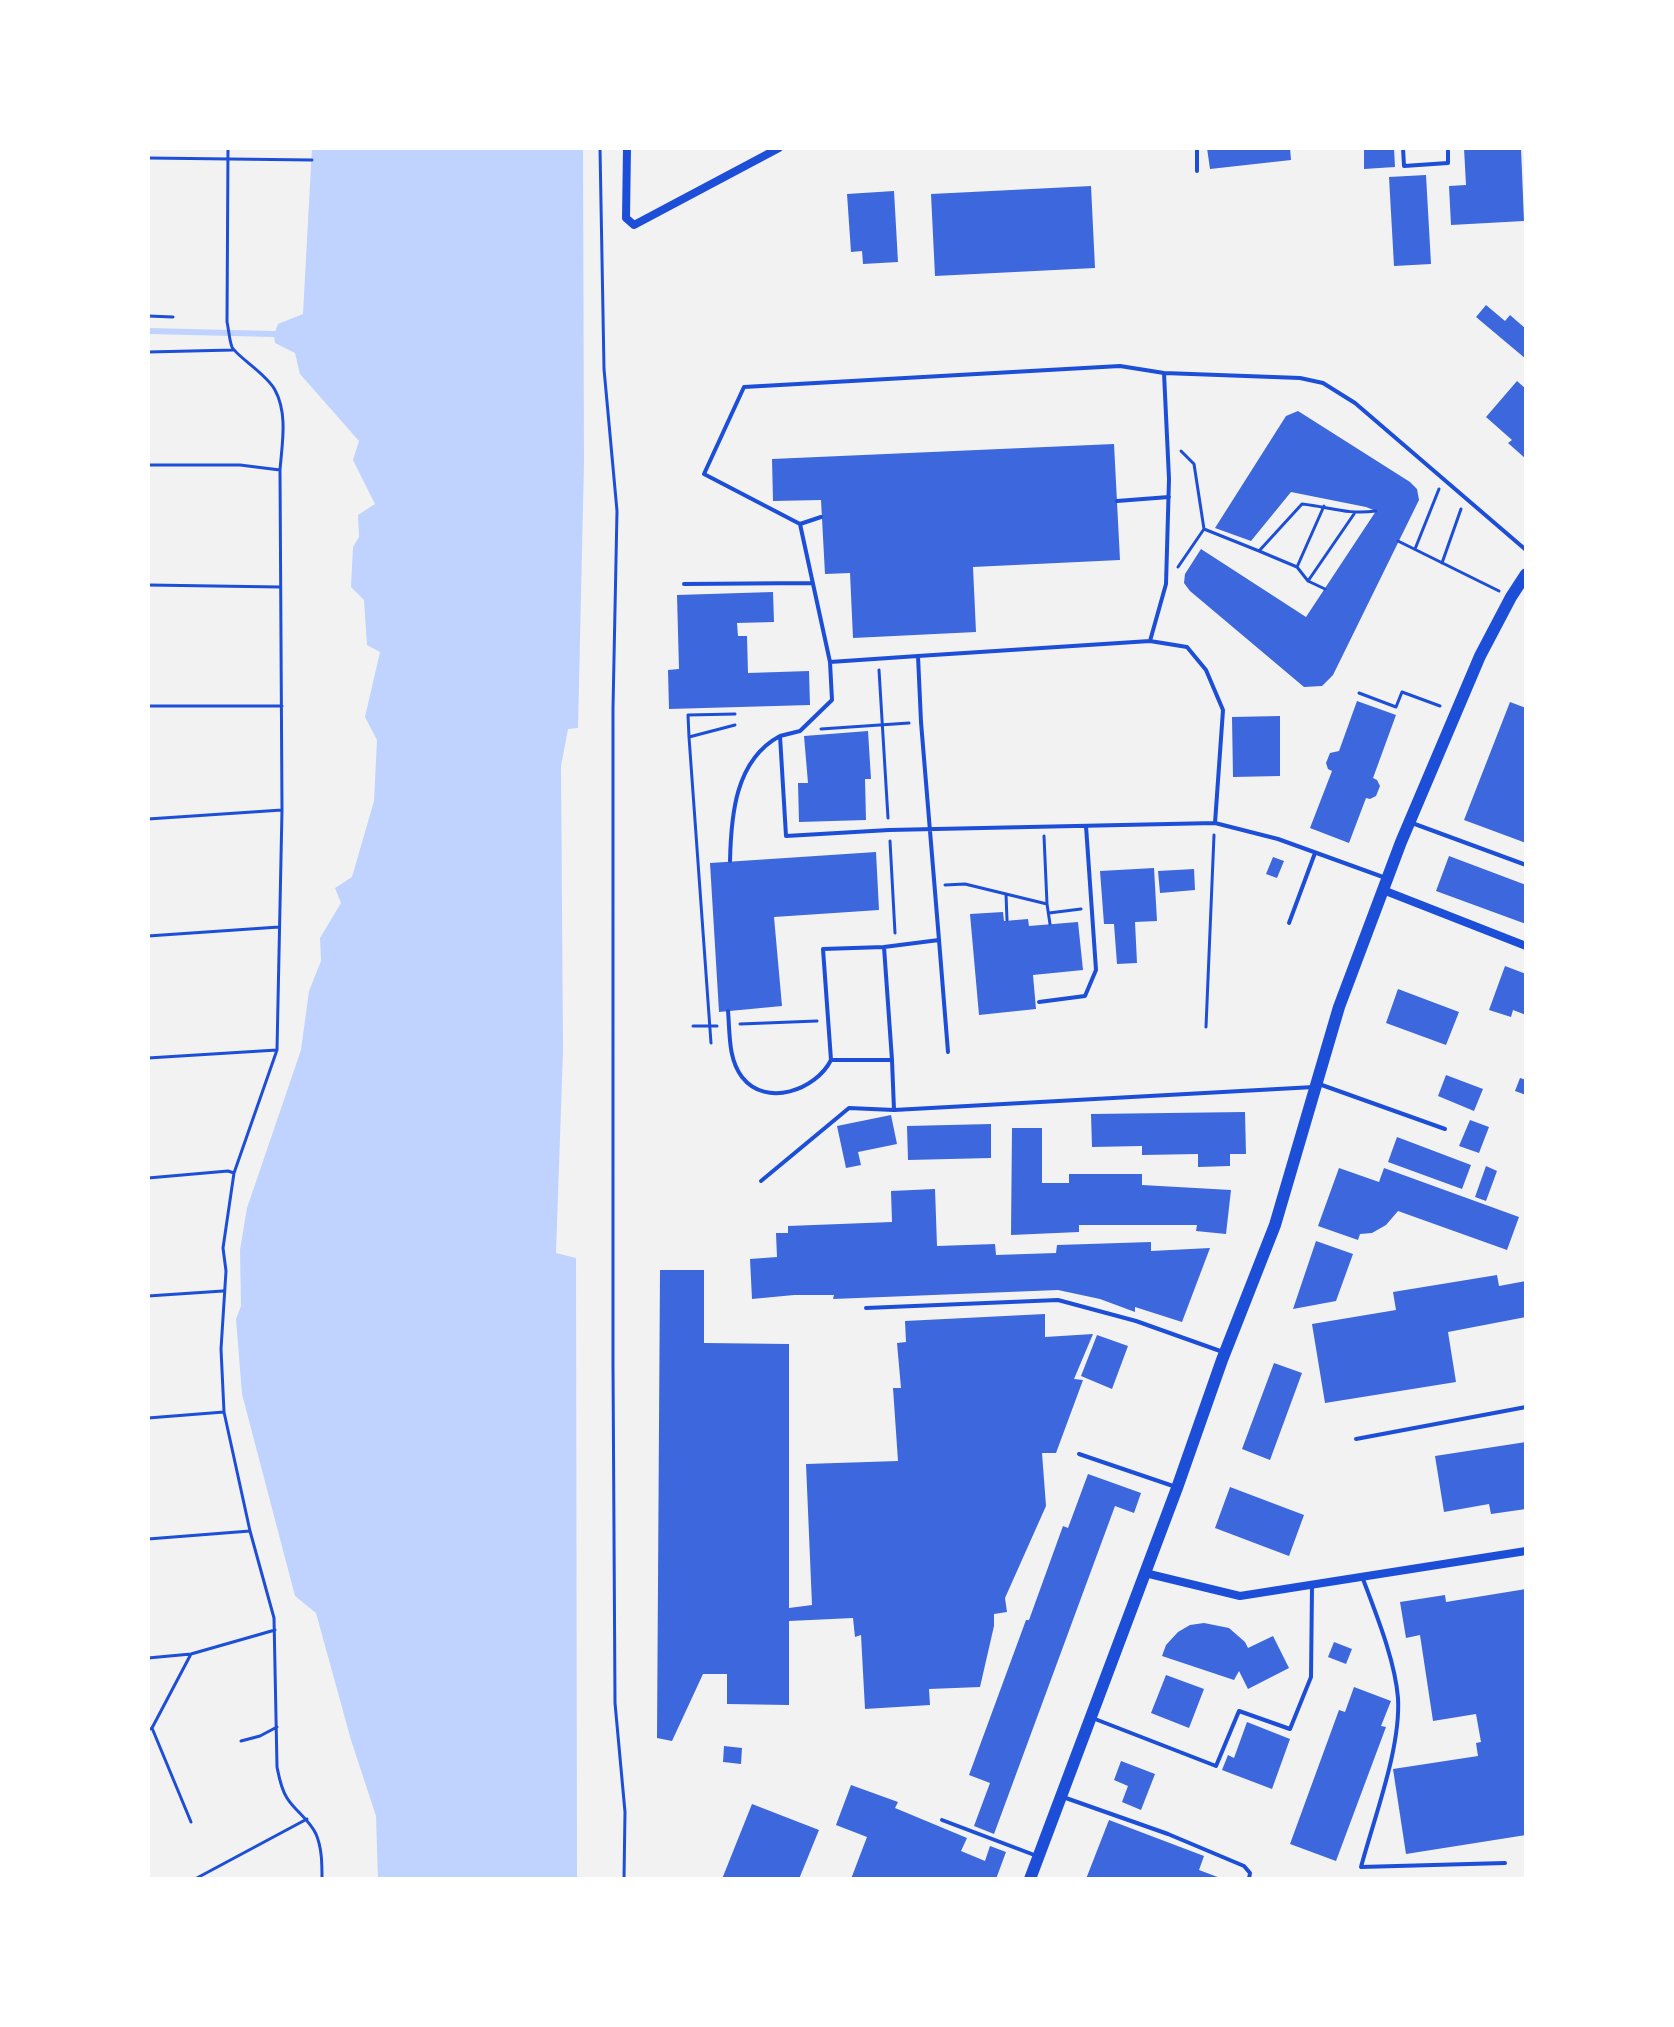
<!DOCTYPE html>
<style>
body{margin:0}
#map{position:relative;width:1674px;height:2027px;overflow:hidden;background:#f2f2f2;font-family:Manrope,sans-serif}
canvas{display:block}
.frame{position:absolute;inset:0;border:150px solid #fff;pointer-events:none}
</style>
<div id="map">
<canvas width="1674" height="2027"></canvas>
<div class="frame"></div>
</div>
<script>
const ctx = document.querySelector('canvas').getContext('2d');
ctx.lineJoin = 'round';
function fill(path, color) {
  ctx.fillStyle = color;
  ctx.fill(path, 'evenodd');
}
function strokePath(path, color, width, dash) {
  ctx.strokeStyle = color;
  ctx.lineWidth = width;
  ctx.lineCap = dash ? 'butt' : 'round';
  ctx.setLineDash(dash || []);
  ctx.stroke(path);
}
const water = new Path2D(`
 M312,148H583L584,462L578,728L568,729L561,766L563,1051L556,1253L576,1258L577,1879H378L376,1816L351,1740L316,1613L295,1596L242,1394L236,1319L241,1306L240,1250L247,1208L301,1050L309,991L321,961L320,938L341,903L335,888L352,877L374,801L377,740L365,717L380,652L367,645L364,600L351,587L353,547L359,537L358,515L375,504L353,460L359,441L300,374L295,353L275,343L274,335L278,324L303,314Z`);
const stream = new Path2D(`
 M148,331L274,334`);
const building = new Path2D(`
 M1207,148H1290L1291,160L1210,169Z
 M1364,148H1394L1395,167L1364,169Z
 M1464,148H1521L1524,221L1451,225L1449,186L1466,185Z
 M1426,175L1431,264L1394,266L1389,177Z
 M1091,186L1095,268L935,276L931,194Z
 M894,191L898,262L863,264L862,251L851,252L847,194Z
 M1486,305L1505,321L1510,315L1526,329V359L1476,317Z
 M1517,381L1526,389V459L1508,443L1512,440L1486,417Z
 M1298,411L1410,482L1417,489L1419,500L1333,675L1322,686L1304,687L1190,591L1184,583L1185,574L1201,549L1306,617L1376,511L1366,507L1291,492L1251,541L1215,528L1286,416Z
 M1114,444L1120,560L973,567L976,632L853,638L850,573L825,574L821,500L773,501L772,459Z
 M773,592L774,622L737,623L738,636H747L748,673L809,671L810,705L669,709L668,670L679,669L677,595Z
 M1357,701L1396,715L1373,778L1377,780L1380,786L1376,796L1370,799L1366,798L1349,843L1310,828L1332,771L1328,769L1326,763L1330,753L1339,751Z
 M1510,702L1526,708V843L1464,820Z
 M1280,716V776L1233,777L1232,717Z
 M868,731L871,779H865L866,820L799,822L798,783H808L804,736Z
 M876,852L879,910L774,917L782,1006L719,1012L710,863Z
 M1449,856L1526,885V924L1436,891Z
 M1273,857L1284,861L1277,878L1266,874Z
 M1154,868L1157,921L1135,922L1137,963L1117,964L1114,924H1104L1100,871Z
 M1194,869L1195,890L1160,893L1158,871Z
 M1003,912L1004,921L1028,919L1029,926L1078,922L1083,970L1033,975L1036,1009L979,1015L970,914Z
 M1505,966L1526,974V1015L1513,1010L1511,1017L1489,1010Z
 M1398,989L1459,1012L1446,1045L1386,1023Z
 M1446,1075L1483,1089L1474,1111L1438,1096Z
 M1520,1078L1526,1080V1095L1515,1091Z
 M1245,1112L1246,1154H1230V1166L1198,1167V1154L1142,1155V1146L1092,1147L1091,1114Z
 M891,1115L897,1144L858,1152L861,1165L846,1168L837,1126Z
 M1470,1120L1489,1127L1479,1153L1459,1146Z
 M991,1124V1158L908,1160L907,1126Z
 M1012,1128H1042V1183H1069V1174H1142V1185L1231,1190L1226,1234L1196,1231L1197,1225H1079V1232L1011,1235Z
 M1397,1137L1471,1165L1462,1189L1388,1162Z
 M1486,1166L1497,1171L1486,1201L1475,1197Z
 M1339,1168L1379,1182L1384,1168L1519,1217L1507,1250L1398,1211L1386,1225L1372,1233L1360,1234L1358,1240L1318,1226Z
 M935,1189L937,1246L995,1244L996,1255L1056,1253L1057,1245L1151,1242V1251L1210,1248L1182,1322L1135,1307V1312L1100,1299L1058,1290L833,1299L834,1295H794L752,1299L750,1259L777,1257L776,1233H788V1226L892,1222L891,1191Z
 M1316,1241L1353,1254L1336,1301L1293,1309Z
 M660,1270H704V1343L789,1344V1608L812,1605L806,1464L898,1461L893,1388H901L897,1343L906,1342L905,1321L1045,1314V1337L1093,1334L1074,1379L1083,1380L1056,1453H1042L1046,1506L1005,1598L1007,1612L994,1614V1626L980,1687L929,1689L930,1705L865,1709L861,1635L855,1637L853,1618L789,1621V1705L727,1704V1674H703L672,1741L657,1738Z
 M1497,1275L1499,1286L1526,1281V1317L1448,1332L1456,1382L1325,1403L1312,1324L1396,1310L1393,1292Z
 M1097,1335L1128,1346L1112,1389L1081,1376Z
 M1274,1363L1302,1373L1270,1460L1242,1449Z
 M1526,1442V1509L1491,1514L1489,1504L1444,1512L1435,1456Z
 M1088,1474L1141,1493L1134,1513L1115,1506L994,1834L974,1826L990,1783L969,1775L1026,1620H1029L1063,1526L1068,1528Z
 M1230,1487L1304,1515L1289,1556L1215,1528Z
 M1526,1589V1835L1406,1854L1393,1769L1478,1756L1476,1743L1481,1742L1476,1714L1433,1721L1420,1635L1406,1638L1400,1602L1445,1595L1446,1602Z
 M1204,1623L1229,1628L1245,1642L1248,1648L1273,1636L1289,1668L1248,1689L1239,1671L1234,1680L1162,1656L1166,1645L1178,1632L1190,1625Z
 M1334,1642L1352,1649L1346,1664L1328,1657Z
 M1166,1675L1204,1689L1189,1728L1151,1713Z
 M1354,1687L1391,1701L1381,1726L1386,1727L1336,1861L1290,1844L1339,1710L1345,1712Z
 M1247,1722L1290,1739L1272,1789L1222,1770L1228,1755L1234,1758Z
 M724,1746L742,1748L741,1764L723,1762Z
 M1121,1761L1155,1774L1141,1810L1122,1802L1128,1786L1114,1780Z
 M851,1785L898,1802L895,1808L967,1838L961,1851L985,1861L990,1846L1006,1852L996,1879H851L867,1837L836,1825Z
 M752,1804L819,1830L799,1879H722Z
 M1109,1820L1204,1856L1199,1870L1223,1879H1086Z`);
const path = new Path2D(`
 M228,148L227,322C229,330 229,339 232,347C236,356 267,374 275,390C288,414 282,444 280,470L282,810L277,1050L234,1173L223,1248L226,1271L221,1349L224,1412L250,1531L274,1618L277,1767C279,1777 281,1789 287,1798C295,1811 309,1819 316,1834C322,1848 322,1864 322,1879
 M600,148L604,369L617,511L613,708V1364L615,1703L625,1812L624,1879
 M148,158L312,160
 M148,316L173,317
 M148,352L233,350
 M1181,451L1194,464L1204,529
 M148,465H240L280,470
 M1398,541L1499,591
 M1415,549L1439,489
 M1259,551L1297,567L1324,506
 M1442,563L1461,509
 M1178,567L1204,529L1259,551L1302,504C1330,507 1347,515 1376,511
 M1297,567L1308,581L1354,514
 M1308,581L1325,589
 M148,585L280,587
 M879,670L888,818
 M1359,693L1396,707L1402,692L1440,706
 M148,706H282
 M821,729L909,723
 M689,737L688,715L735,714
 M148,819L282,810
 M1044,836L1047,904
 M890,841L895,933
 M945,885L965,884L1006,894L1007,920
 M1006,894L1047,904L1050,924
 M1049,913L1081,909
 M148,936L279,927
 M740,1024L817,1021
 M693,1026H717
 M1206,1027L1214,835
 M711,1043L689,737L735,725
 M148,1058L277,1050
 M148,1178L228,1171L234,1173
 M148,1296L223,1291
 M148,1418L224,1412
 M148,1539L250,1531
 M148,1658L191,1654L275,1630
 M152,1728L191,1822
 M148,1730L152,1728L191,1654
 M241,1741L260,1736L277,1727
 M195,1879L307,1819`);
const service = new Path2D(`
 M1197,148V171
 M1403,148L1404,166L1448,163V148
 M1164,373L1169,479L1166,584L1150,641L1187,647L1206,670L1223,710L1215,823
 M1117,501L1169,497
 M821,517L800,524L704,474L744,387L1120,366L1164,373L1300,378L1323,383L1355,403L1526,550
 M800,524L830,662
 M684,584L812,583
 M918,656L830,662L832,700L800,731L780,736L786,836L889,830L1215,823L1278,839L1383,877
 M1412,823L1526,865
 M730,861C731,816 735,760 780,736
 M1289,923L1315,853
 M939,940L921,722L918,656L1150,641
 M884,947L939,940L948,1052
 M1039,1002L1085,996L1096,970L1086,826
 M728,1011C730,1033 728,1059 742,1077C766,1108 816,1090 831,1060
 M892,1060H831L823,949L884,947L892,1060L894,1110
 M1319,1084L1445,1129
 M761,1181L849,1108L894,1110L1314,1087
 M866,1308L1058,1300L1136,1321L1223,1352
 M1356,1439L1526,1407
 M1079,1454L1176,1487
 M1363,1579C1376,1614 1395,1660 1398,1698C1401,1748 1374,1818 1361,1867L1505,1863
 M1095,1719L1216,1766L1239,1711L1290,1729L1311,1677L1312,1587
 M1063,1797L1168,1834L1244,1866L1250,1873L1249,1879
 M942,1820L1037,1856`);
const minor = new Path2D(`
 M627,148L626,218L634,225L779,148
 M1383,890L1526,946
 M1145,1573L1240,1596L1526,1551`);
const secondary = new Path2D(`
 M1030,1879L1177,1488L1222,1360L1275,1225L1339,1007L1401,842L1480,656L1511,597L1526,574`);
fill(water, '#bfd3fe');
strokePath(stream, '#bfd3fe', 6);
fill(building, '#3d67dc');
strokePath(path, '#1d4ed8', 3);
strokePath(service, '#1d4ed8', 4);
strokePath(minor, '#1d4ed8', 8);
strokePath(secondary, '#1d4ed8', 12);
</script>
